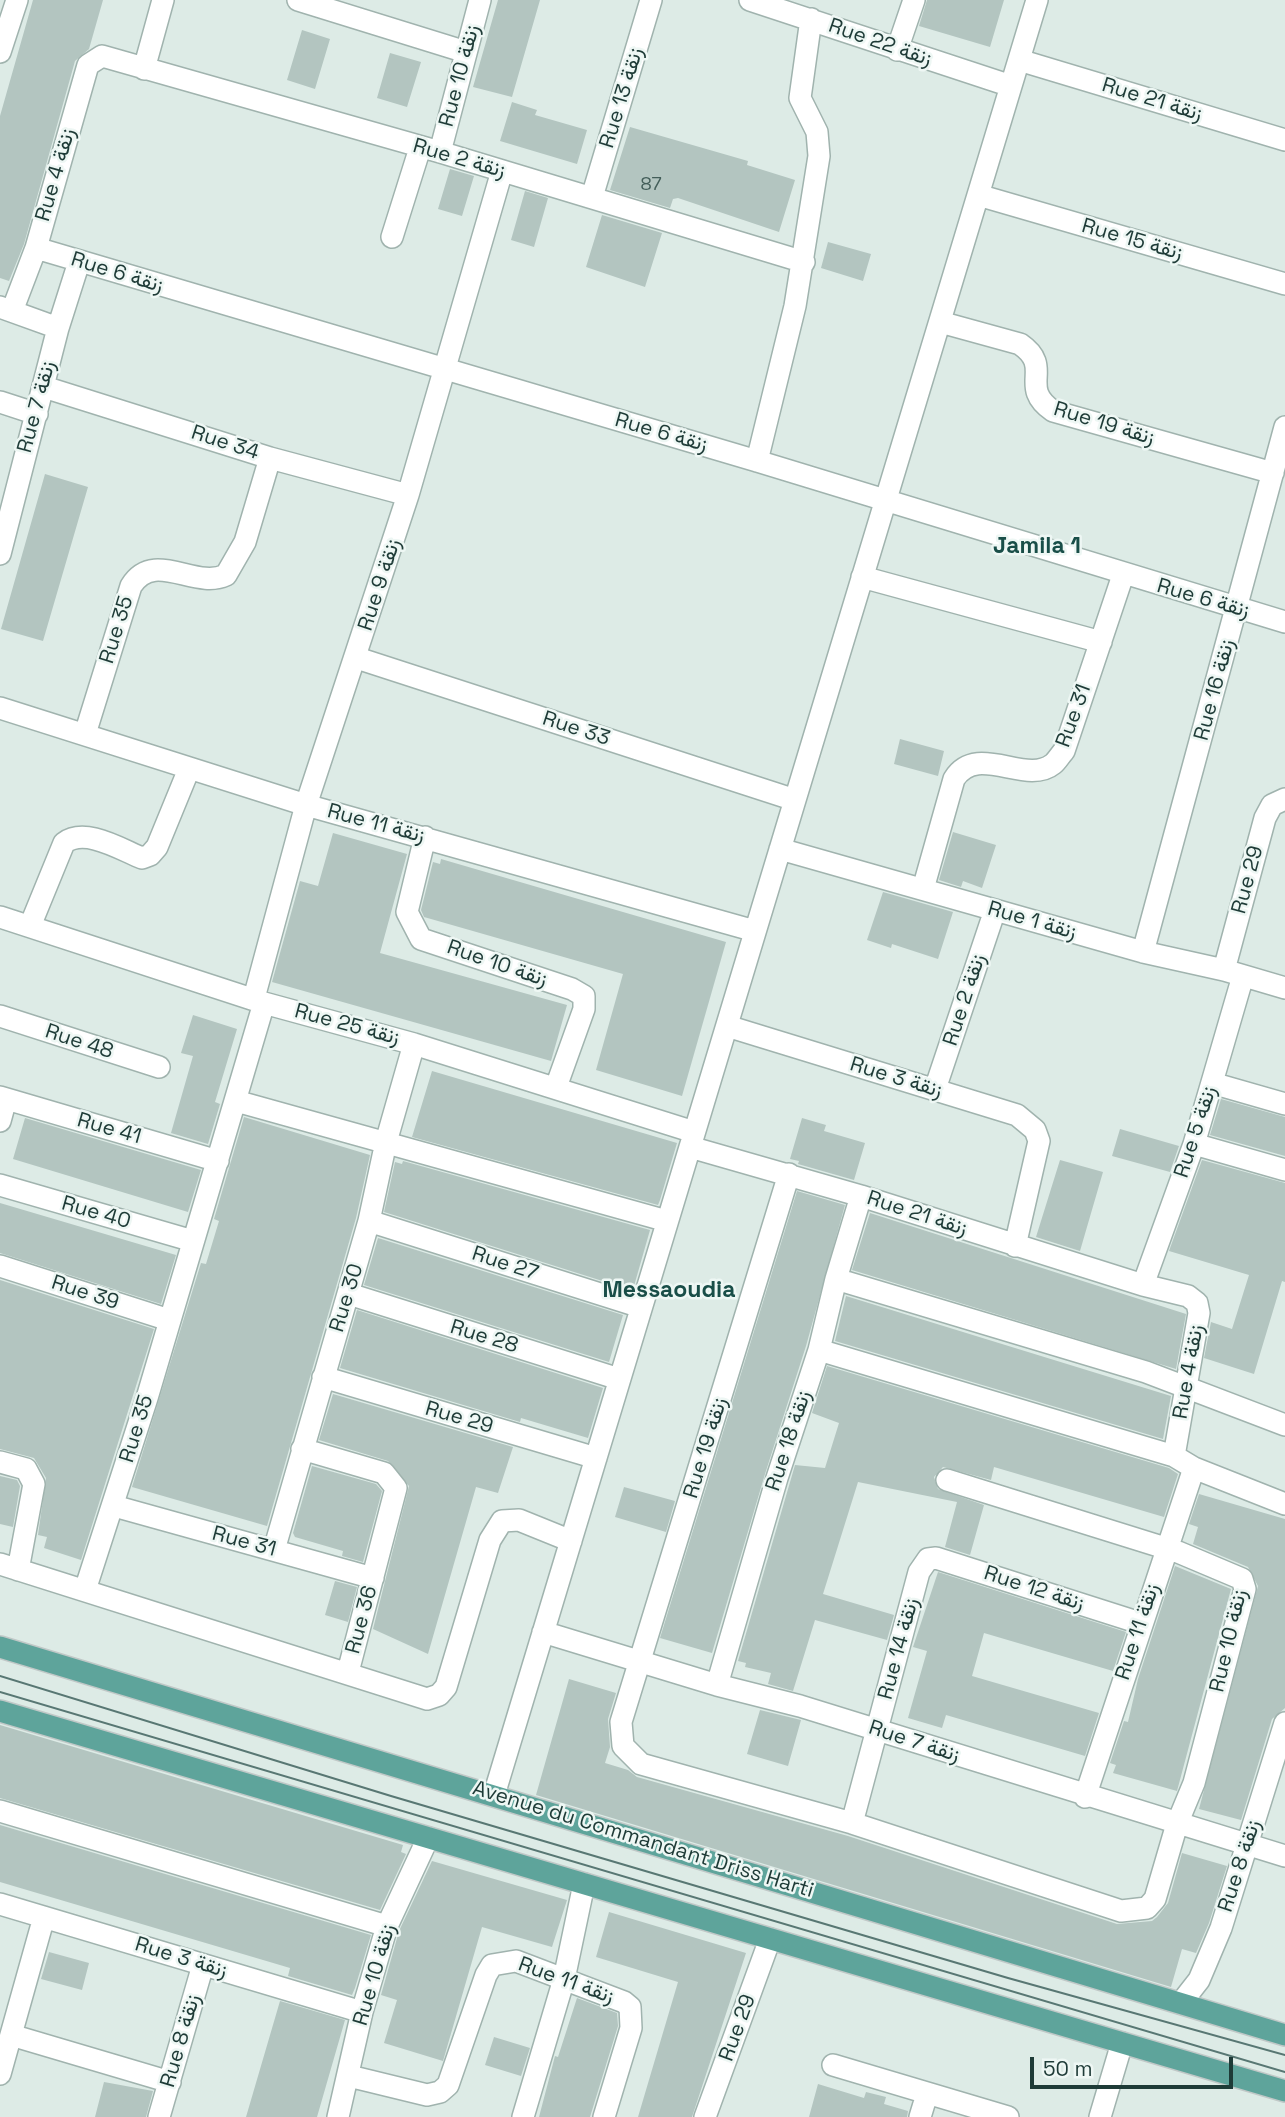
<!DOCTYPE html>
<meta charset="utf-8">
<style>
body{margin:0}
#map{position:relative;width:1285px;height:2117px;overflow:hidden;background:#ddebe6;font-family:"Space Grotesk",sans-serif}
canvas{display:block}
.scale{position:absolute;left:1030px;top:2057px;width:203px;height:32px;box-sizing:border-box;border:4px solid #1e3b37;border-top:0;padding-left:9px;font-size:21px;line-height:24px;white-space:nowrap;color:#1e3b37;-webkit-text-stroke:5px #eef7f4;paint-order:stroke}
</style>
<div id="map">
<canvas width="1285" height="2117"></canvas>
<div class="scale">50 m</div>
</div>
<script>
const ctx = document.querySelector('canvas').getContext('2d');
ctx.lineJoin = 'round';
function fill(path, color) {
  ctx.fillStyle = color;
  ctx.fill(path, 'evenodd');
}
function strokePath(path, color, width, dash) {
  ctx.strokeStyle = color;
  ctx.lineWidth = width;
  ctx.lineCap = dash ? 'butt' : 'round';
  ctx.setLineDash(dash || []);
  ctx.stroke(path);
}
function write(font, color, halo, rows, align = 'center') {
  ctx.font = font + ' "Space Grotesk",Vazirmatn,sans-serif';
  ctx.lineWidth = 5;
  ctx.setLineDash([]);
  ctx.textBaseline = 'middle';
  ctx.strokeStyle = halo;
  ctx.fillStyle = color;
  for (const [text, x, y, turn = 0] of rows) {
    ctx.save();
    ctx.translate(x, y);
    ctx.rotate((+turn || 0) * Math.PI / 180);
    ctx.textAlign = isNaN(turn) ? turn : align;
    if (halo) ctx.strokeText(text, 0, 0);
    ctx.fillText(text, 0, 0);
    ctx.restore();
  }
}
const building = new Path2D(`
 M33,0H103L89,49L75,61L24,244L9,281L0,278V116Z
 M498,0H540L512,97L473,87Z
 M927,0H1004L990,47L919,26Z
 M302,30L330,39L315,89L287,80Z
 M390,53L421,62L407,107L377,98Z
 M512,102L537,110L535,115L587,130L577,164L500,141Z
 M630,127L748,161L747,165L795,180L779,232L678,198L673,199L670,208L610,190Z
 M450,169L474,176L462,216L438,209Z
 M525,191L548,198L534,247L511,240Z
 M602,215L662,233L645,287L586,267Z
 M828,242L871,254L863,281L821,268Z
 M45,474L88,487L43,641L1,629Z
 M900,739L944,751L938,776L894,764Z
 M953,832L996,845L982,888L963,881L961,887L939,880Z
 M333,833L407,854L380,953L567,1005L551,1061L272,982L300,881L318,886Z
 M441,859L726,942L682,1096L596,1070L623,974L424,917L421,910L433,862L440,864Z
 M883,892L953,912L938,959L892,944L891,948L867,940Z
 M193,1015L237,1029L215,1102L220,1104L208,1144L171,1133L193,1056L181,1053Z
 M432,1071L677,1143L660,1200L658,1205L412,1137Z
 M1221,1099L1285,1117V1156L1210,1135Z
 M244,1117L370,1155L356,1218L267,1526L132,1487L201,1263L206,1264L219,1221L214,1219Z
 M25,1118L201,1170L188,1212L13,1159Z
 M802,1118L826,1125L824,1131L865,1143L854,1180L798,1164L799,1161L790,1159Z
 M1120,1129L1179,1146L1170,1172L1112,1156Z
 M1060,1160L1103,1172L1080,1251L1036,1237Z
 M1202,1160L1285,1183V1282L1282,1281L1254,1374L1204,1358L1211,1322L1232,1329L1249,1275L1169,1251Z
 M403,1161L650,1230L634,1286L631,1290L384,1212L395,1162L402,1164Z
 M797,1191L845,1205L806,1346L765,1474L712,1653L660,1638Z
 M0,1203L176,1255L161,1304L0,1253Z
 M870,1213L1186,1314L1176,1369L852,1270Z
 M378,1238L623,1315L609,1362L364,1285Z
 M0,1280L154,1329L81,1560L44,1548L47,1537L38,1535L46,1478L34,1458L0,1449Z
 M846,1296L1171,1396L1163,1439L835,1341Z
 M357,1310L603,1388L588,1438L521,1418L520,1422L340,1368Z
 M827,1366L1169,1468L1178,1474L1164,1517L994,1467L991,1480L943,1467L934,1477L938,1489L984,1505L970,1555L945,1547L957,1502L858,1482L823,1594L894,1615L887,1640L815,1620L793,1691L768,1684L771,1673L745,1667L746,1663L738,1661L795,1465L825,1468L839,1423L812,1413Z
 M333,1394L513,1447L498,1493L476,1487L428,1654L373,1629L409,1486L388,1461L319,1440Z
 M312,1466L376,1484L382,1491L363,1562L342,1556L343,1551L295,1537L293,1533Z
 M0,1476L17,1480L20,1486L13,1527L0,1524Z
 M624,1487L675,1501L666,1532L615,1517Z
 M1199,1494L1285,1519V1708L1272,1719L1241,1820L1199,1809L1258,1586L1248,1567L1193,1544L1198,1527L1189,1524Z
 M1175,1566L1231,1589L1177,1791L1113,1773L1116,1765L1110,1763L1124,1721L1128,1722L1138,1679Z
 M938,1572L1126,1632L1113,1671L984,1633L972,1676L1099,1713L1085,1756L946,1715L942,1728L908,1718L927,1651L913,1647Z
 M335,1581L357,1587L348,1622L325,1615Z
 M569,1679L616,1693L608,1719L610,1747L605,1763L628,1770L637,1777L848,1836L1117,1924L1152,1921L1157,1917L1168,1903L1182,1853L1227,1866L1209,1923L1196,1953L1182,1949L1171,1987L536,1795Z
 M760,1710L801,1720L788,1766L747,1754Z
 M0,1725L403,1845L401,1852L406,1854L380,1910L0,1798Z
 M0,1825L371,1935L355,1988L352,1995L288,1976L290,1968L0,1882Z
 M432,1861L567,1900L552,1947L482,1927L443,2061L384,2043L397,2000L381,1995L399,1931Z
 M609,1912L746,1953L692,2117H638L678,1982L596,1957Z
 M49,1952L89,1963L82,1990L41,1979Z
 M577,1998L617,2013L618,2026L590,2117H539L555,2056L558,2057Z
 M280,2001L345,2020L317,2117H246Z
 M494,2037L530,2048L521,2076L485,2065Z
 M104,2082L153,2091L146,2117H95Z
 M818,2084L864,2098L866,2092L886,2097L884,2104L908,2111L907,2117H809Z`);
const minor = new Path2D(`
 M298,0L466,52
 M750,0L1011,86
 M897,50L914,0
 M0,52L17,0
 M1019,60L1285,140
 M144,69L163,0
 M440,152L480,0
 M978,195L1285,284
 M592,197L651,0
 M392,237L420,148
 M36,248L757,461L1285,622
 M0,307L58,328
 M12,311L36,248L88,65L102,56L440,152L804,262
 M940,322L1020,344C1055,368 1017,386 1053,411L1273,473
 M44,387L270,458L408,495
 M0,402L37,414
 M757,461L795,306L819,156L817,132L800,98L811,19
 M0,554L58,328L79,262
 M862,577L1101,642
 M357,658L795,800
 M0,708L306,805L755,931
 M85,734L131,586C154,549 195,590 226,575L245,542L270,458
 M425,837L407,912L421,939L572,989L584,996V1009L556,1087
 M780,849L1143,952L1224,970L1285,988
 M923,889L954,779C977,742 1026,786 1053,764C1057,761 1060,755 1064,751L1123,575
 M0,917L264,1003L414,1044L694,1132
 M30,926L64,843C85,827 120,849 142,858L150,855L157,847L189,769
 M1143,952L1285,427
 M1224,970L1265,818L1272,805L1285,799
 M254,998L306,805L408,495L502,171
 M0,1016L159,1067
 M727,1026L1017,1115L1035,1130L1039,1141L1015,1246
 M1212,1083L1285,1104
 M935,1089L995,910
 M0,1097L218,1161
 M236,1101L667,1221
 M0,1121L6,1099
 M1194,1144L1285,1170
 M690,1147L861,1196L1143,1285L1188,1296L1197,1303L1199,1313L1174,1456
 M789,1174L621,1722L623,1746L641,1764L852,1823L1121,1911L1147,1908L1155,1899L1177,1824L1194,1783L1245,1589L1242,1579L1178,1552L947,1480
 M0,1185L193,1241
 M369,1221L641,1307
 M0,1266L169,1320
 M836,1279L1146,1372L1285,1425
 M1143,1285L1194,1144L1243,976
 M349,1294L619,1379
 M819,1350L1174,1456L1194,1468L1285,1504
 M323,1377L596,1458
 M302,1449L384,1473L396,1488L348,1672
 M0,1462L26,1469L34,1484L18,1570
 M114,1506L373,1578
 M274,1550L369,1221L386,1142L414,1044
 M0,1564L427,1699L439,1695L446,1687L490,1540L502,1521L519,1520L571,1541
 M85,1590L147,1398L264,1003
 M543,1632L717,1685L800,1706L1285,1856
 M717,1685L777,1478L819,1350L836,1279L861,1196
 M494,1795L1037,0
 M1085,1797L1194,1468
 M0,1811L387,1926
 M852,1823L919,1572L928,1559L936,1558L1140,1623
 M0,1904L362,2012
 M1181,2003L1199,1980L1221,1928L1285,1723
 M11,2035L170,2082
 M833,2065L1008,2117
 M0,2074L44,1917
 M349,2076L427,2095L440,2092L448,2085L486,1975L492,1965L516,1961L624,2002L630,2007L631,2028L604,2117
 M159,2117L203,1965
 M338,2117L362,2012L387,1926L428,1838
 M523,2117L564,1979L584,1884
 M705,2117L770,1939
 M920,2117L927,2094
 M1100,2117L1122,2043`);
const major = new Path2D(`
 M0,1647L1285,2035
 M0,1711L1285,2091`);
const tram = new Path2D(`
 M0,1676L391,1796L1008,1978L1285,2055
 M0,1692L1285,2072`);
const numberNames = [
 ["87",651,185]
];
const streetNames = [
 ["Rue 22 زنقة",880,43,19],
 ["Rue 10 زنقة",460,76,-75],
 ["Rue 13 زنقة",622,98,-73],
 ["Rue 21 زنقة",1152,100,17],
 ["Rue 2 زنقة",459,159,16],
 ["Rue 4 زنقة",56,175,-74],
 ["Rue 15 زنقة",1132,240,16],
 ["Rue 6 زنقة",117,273,17],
 ["Rue 7 زنقة",37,407,-75],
 ["Rue 19 زنقة",1104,424,17],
 ["Rue 6 زنقة",661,433,16],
 ["Rue 34",225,443,18],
 ["Rue 9 زنقة",380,585,-72],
 ["Rue 6 زنقة",1203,599,16],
 ["Rue 35",117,630,-73],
 ["Rue 16 زنقة",1215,690,-75],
 ["Rue 31",1074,716,-70],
 ["Rue 33",576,729,18],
 ["Rue 11 زنقة",376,824,15],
 ["Rue 29",1248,880,-75],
 ["Rue 1 زنقة",1032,921,16],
 ["Rue 10 زنقة",497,964,19],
 ["Rue 2 زنقة",965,1000,-72],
 ["Rue 25 زنقة",347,1025,15],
 ["Rue 48",79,1042,18],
 ["Rue 3 زنقة",896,1078,17],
 ["Rue 41",109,1129,16],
 ["Rue 5 زنقة",1196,1132,-72],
 ["Rue 40",96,1213,16],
 ["Rue 21 زنقة",917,1214,18],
 ["Rue 27",505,1264,18],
 ["Rue 39",85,1293,18],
 ["Rue 30",347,1298,-73],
 ["Rue 28",484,1337,17],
 ["Rue 4 زنقة",1189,1372,-80],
 ["Rue 29",459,1418,16],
 ["Rue 35",137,1429,-73],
 ["Rue 18 زنقة",789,1441,-72],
 ["Rue 19 زنقة",706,1448,-73],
 ["Rue 31",244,1542,15],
 ["Rue 12 زنقة",1034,1589,18],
 ["Rue 36",362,1620,-75],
 ["Rue 11 زنقة",1138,1632,-72],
 ["Rue 10 زنقة",1229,1641,-77],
 ["Rue 14 زنقة",899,1649,-75],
 ["Rue 7 زنقة",914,1742,18],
 ["Avenue du Commandant Driss Harti",643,1840,17],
 ["Rue 8 زنقة",1240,1866,-72],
 ["Rue 3 زنقة",181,1958,17],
 ["Rue 10 زنقة",375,1975,-74],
 ["Rue 11 زنقة",566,1981,20],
 ["Rue 29",738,2028,-70],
 ["Rue 8 زنقة",181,2041,-74]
];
const neighbourhoodNames = [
 ["Jamila 1",1037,547],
 ["Messaoudia",669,1291]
];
fill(building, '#b3c5c0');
strokePath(minor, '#a0b3ae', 24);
strokePath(major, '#c0c8c7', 24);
strokePath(minor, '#fff', 21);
strokePath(major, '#5ea49b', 21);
strokePath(tram, '#587773', 2);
write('18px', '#435e59', null, numberNames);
write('21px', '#1e3b37', '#eef7f4', streetNames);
write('bold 23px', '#194e48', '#eef7f4', neighbourhoodNames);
</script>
